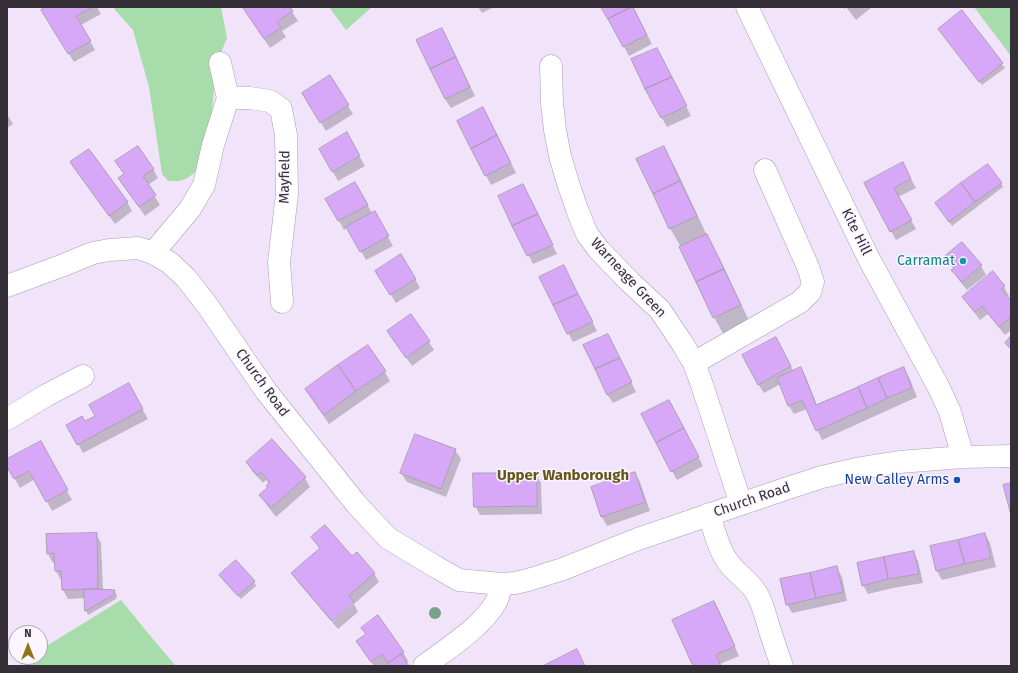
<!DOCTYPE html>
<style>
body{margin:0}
#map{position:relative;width:1018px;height:673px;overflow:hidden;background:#f1e4fa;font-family:"Fira Sans",sans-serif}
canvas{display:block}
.frame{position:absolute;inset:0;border:8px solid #353038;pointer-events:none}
.north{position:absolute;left:8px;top:625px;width:40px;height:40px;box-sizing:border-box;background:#faf5fe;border:1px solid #aba6af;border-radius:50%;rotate:0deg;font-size:11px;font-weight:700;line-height:16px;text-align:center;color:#353038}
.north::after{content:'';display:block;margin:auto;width:14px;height:18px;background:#8d7418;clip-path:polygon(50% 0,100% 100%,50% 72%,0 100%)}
</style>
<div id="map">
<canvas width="1018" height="673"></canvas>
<div class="frame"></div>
<div class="north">N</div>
</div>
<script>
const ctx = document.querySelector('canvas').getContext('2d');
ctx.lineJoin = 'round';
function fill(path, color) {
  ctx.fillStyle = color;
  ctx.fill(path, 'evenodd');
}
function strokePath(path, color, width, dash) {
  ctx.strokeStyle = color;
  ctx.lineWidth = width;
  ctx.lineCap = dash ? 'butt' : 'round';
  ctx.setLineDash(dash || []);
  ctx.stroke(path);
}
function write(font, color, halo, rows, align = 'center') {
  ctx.font = font + ' "Fira Sans",sans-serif';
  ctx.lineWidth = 3;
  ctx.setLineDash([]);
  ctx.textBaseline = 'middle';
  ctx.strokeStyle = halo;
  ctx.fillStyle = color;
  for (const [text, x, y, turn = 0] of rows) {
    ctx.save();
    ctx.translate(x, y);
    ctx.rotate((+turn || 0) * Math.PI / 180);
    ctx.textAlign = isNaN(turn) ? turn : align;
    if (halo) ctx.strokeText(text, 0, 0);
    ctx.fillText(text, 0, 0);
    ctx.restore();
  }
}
const green = new Path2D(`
 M114,7H221L227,38L222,50L215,81L209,139L197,171L186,179L179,181H168L162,174L149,87L133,30L115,10Z
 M329,7H372L346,30Z
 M974,7H1011V56Z
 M121,600L157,644L176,666H32L28,657H40V650Z`);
const shadow = new Path2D(`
 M48,7H97L101,14L81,25L95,50L74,62L47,19Z
 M247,7H289L298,21L282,31L286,37L270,48L250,18Z
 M478,7H494L482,13Z
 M602,7H633L652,44L629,56Z
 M842,7H872L856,20L846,7L844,9Z
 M961,12L1005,68L982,85L939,29Z
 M442,29L475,96L451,108L445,99Z
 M662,58L691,116L667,127L662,118Z
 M308,102L348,106L353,114L326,131Z
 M7,114L13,124L7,128Z
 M488,117L516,173L491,185L458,121Z
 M347,134L365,166L338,181L320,149Z
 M664,147L676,169L708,238L719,257L752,327L726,339L714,317L682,249L670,228Z
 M71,163L127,202L132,211L115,224L77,172Z
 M153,169L158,178L148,185L160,205L145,216L125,187Z
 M907,172L916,188L898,197L916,229L896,240L865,183Z
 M355,183L372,213L374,212L393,246L366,260L348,227L344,230L327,199Z
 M1001,183L1003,187L952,226L939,208Z
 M528,195L557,254L533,264L499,197Z
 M946,257L981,266L986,275L967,290L958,279L953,270L954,269Z
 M376,271L415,279L420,288L396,303Z
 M993,273L1004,287L1009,296L1007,297L1011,302V330L1005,335L988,314L980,320L969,306L963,297Z
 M568,275L597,331L573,342L568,333Z
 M388,331L429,342L434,350L412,366Z
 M608,335L636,392L613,403L607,394Z
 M781,347L794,372L801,368L806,377L817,405L903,368L909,377L917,397L822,440L807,409L794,414L789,406L780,384L764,393L758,384Z
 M385,372L390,381L329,424L311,398L306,389Z
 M134,394L148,419L83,453L68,425L84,423Z
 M674,410L703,466L677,480L672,471Z
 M40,442L72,500L52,511L35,479L20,488L7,465V461Z
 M455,450L461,459L446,497L407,482L401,473Z
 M247,462L305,478L310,487L276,517L266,504L261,495L269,488V484L266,480L263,483L252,471Z
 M635,473L640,482L650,511L607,526L602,517Z
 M536,474L541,483L542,514L480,515L475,506Z
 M96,534L101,543L103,591H114L117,595L116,599L88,615L86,611L85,598L68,599L63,590V580H61L56,571L55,562L53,563L48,554Z
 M985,534L990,543L996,567L942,580L937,571Z
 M312,537L351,558L374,573L379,582L354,604L358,612L338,629L332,622L354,603V601L331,621L298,582L292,573L320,549Z
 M913,552L918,561L923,583L893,588L868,594L863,585Z
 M837,568L842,577L847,601L792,613L787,604Z
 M220,575L254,581L256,586L241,599L222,579Z
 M714,602L719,611L739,656L720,664L721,666H694Z
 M363,650L403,652L408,661L406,663L408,666H374Z`);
const building = new Path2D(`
 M46,7H92L76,16L91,41L68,54L41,10Z
 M245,7H290L293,11L277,22L281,28L264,39L243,8Z
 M601,7H631L608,19Z
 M631,7H633L647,35L623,47L608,19Z
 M962,10L1003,63L979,82L938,29Z
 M442,28L456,57L430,69L416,40Z
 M657,48L672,77L645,89L631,59Z
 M456,57L470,87L445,99L430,69Z
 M330,75L349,105L320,123L302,93Z
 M672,77L687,106L661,118L645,89Z
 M483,107L497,135L471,149L457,121Z
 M347,132L360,156L332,172L319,149Z
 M497,135L511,163L485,176L471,149Z
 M138,146L154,169L143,176L156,195L139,207L118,178L124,174L115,161Z
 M664,146L680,181L653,194L636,159Z
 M89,149L128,202L109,216L70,162Z
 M903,162L911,179L894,188L912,220L890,232L864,183Z
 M988,164L1002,183L975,202L961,183Z
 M680,181L697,216L669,229L653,194Z
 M355,182L368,205L338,221L325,199Z
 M961,183L975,202L949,222L935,203Z
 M523,184L538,214L512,226L498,196Z
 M375,211L389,236L360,252L346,227Z
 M538,214L553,245L527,256L512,226Z
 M707,234L724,269L696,282L679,247Z
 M962,242L982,265L962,282L951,270L954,268L944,257Z
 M401,254L416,279L390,295L375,271Z
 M564,265L578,294L553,305L539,277Z
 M724,269L741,305L713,318L696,282Z
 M993,271L1005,286L1001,289L1011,300V317L999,327L982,306L975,312L962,297Z
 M578,294L593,322L567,334L553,305Z
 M411,314L430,341L406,358L387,331Z
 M608,334L620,358L595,369L583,345Z
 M1011,336V349L1005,343Z
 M776,337L791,366L758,385L742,355Z
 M368,345L386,371L356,391L338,365Z
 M620,358L632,382L607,395L595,369Z
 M338,365L356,391L324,415L305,389Z
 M801,367L816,405L858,387L867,408L816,431L802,400L788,406L777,378Z
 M904,367L912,388L887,398L878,378Z
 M878,378L887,398L867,408L858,387Z
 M129,383L143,409L77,445L66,425L82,416L85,421L95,416L89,405Z
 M669,400L684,428L656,443L641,414Z
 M684,428L699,457L671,472L656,443Z
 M415,434L456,449L441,489L400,473Z
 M272,439L306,477L271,508L259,495L268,487L266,486L270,482L261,472L257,475L246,462Z
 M41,441L68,490L46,502L29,471L14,479L7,467V459Z
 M635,472L645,502L601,517L591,487Z
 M473,473H537V506L474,507Z
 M1011,483V515L1003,485Z
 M325,525L352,556L357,552L375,573L349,595L354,602L332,621L291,573L320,548L311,537Z
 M97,533L98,589L62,590L61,571H55L54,553L47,554L46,534Z
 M985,533L991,558L965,564L958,540Z
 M958,540L965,564L936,571L930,546Z
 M914,551L919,574L888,579L884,557Z
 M884,557L888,579L862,586L857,563Z
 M236,560L255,581L238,596L219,575Z
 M837,566L843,592L816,598L810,573Z
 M810,573L816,598L786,605L780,579Z
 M84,589H98L115,590L114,595L85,611Z
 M714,601L735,646L716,655L721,666H693L672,620Z
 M378,615L404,652L388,663L382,654L371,662L356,641L366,634L361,628Z
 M577,649L585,666H543Z
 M401,654L409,666H385L388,663Z`);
const minor = new Path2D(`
 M747,7L869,259L939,388L950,412L963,457
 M551,66L552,103L555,130L560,156L568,183L578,212L587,234L599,250L630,282L660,310L682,343L694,363L702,385L741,504
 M228,98H250L270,101L281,109L286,135L287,194L279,262L282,302
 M153,253L190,209L204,185L213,145L228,98L220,63
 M7,286L61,266L93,253L109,250L138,248L153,253L170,263L186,278L207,305L266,391L357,505L388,538L436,567L459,580L501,584L515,583L528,580L563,569L638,539L785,489L822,477L861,468L899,462L963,457L1011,456
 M694,363L800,302L810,292L813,282L808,267L765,170
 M7,419L47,395L83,376
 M709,514C715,533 719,552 732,567C740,576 751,583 757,594C764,606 766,619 770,631C774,643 778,655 782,666
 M424,666C447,649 482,627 496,602C499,597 500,589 501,584`);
const trees = [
 [435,613]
];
const markers = [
 [963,261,4,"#0f9aa8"],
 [957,480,4,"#1a4fb4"]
];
const streetNames = [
 ["Mayfield",285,177,-89],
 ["Kite Hill",856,232,64],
 ["Warneage Green",628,278,47],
 ["Church Road",262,383,54],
 ["Church Road",752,500,-19]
];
const cultureNames = [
 ["Carramat",955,261]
];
const transitNames = [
 ["New Calley Arms",949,480]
];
const neighbourhoodNames = [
 ["Upper Wanborough",563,476]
];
fill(green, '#a6ddab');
fill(shadow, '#0003');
fill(building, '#d7a7f8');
strokePath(building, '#ab9fb4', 1);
strokePath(minor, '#a99db2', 23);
strokePath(minor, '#fff', 22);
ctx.fillStyle = '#79a088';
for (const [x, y] of trees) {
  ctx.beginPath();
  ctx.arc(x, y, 6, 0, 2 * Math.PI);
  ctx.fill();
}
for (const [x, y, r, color] of markers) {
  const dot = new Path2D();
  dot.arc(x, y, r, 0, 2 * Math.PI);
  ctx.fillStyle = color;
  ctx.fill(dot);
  strokePath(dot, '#faf5fe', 1.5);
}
write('14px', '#353038', '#faf5fe', streetNames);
write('14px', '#0d838f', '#faf5fe', cultureNames, 'right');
write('14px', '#164399', '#faf5fe', transitNames, 'right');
write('bold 15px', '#66551a', '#faf5fe', neighbourhoodNames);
</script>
